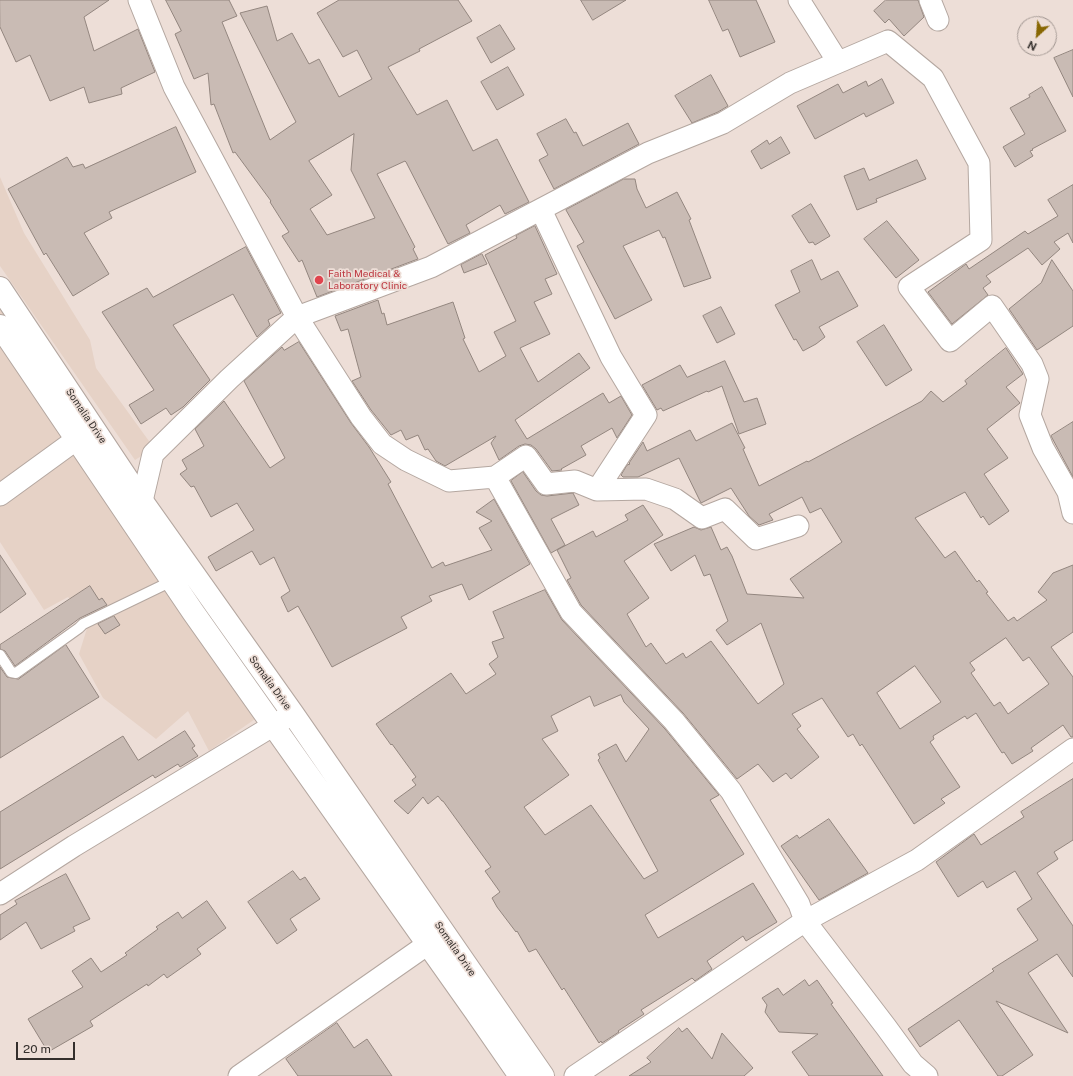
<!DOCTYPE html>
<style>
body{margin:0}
#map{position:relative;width:1073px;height:1076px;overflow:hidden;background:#edded7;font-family:"Public Sans",sans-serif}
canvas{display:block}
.north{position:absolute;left:1017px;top:16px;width:40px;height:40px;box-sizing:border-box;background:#edded7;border:1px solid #a39893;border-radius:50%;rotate:206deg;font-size:11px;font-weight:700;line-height:16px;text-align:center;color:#342f2c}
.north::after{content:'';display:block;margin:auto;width:14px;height:18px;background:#886703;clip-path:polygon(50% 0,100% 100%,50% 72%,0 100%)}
.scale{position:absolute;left:16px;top:1042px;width:59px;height:18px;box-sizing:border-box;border:2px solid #342f2c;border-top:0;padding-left:5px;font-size:12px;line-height:14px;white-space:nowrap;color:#342f2c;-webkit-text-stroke:3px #edded7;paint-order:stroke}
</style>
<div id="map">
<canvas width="1073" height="1076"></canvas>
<div class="north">N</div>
<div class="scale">20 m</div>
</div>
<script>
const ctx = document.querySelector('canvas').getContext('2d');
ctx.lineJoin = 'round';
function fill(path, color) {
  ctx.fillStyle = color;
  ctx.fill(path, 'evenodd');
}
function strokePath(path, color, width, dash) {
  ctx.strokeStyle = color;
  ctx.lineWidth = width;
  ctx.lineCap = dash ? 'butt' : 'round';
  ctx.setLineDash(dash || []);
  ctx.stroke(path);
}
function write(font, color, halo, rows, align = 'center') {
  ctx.font = font + ' "Public Sans",sans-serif';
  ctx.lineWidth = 3.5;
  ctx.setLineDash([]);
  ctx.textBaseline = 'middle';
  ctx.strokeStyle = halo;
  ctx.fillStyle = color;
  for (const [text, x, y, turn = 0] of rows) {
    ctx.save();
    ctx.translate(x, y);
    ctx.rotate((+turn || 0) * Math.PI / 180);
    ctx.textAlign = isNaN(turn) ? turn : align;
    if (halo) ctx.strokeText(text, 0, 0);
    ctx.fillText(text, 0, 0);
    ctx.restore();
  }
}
const built = new Path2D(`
 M0,177L24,233L90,340L96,368L154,448L135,460L0,266Z
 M0,304L268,710L209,751L188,711L156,739L103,698L79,654L89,622L68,597L44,610L0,542Z`);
const building = new Path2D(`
 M0,0H109L84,17L94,51L138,29L155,72L121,88L122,94L89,103L84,87L50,101L30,55L16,62L0,27Z
 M166,0H229L237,16L222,22L270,140L296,122L240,13L267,6L277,41L292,33L309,64L319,59L339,97L372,79L357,50L343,57L317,13L339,0H458L472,21L419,49L420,51L388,67L417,115L447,100L473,151L497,139L529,202L505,214L500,205L466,225L470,233L448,244L406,162L405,161L377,174L415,247L413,249L418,259L317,297L302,260L299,262L282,236L289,232L270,202L271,201L235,152L233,153L214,104L211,105L208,73L194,79L175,34L181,31ZM354,134L351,170L375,218L327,235L310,209L332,195L309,161Z
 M581,0H626L593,20Z
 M709,0H756L775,42L740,57L728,29L723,31Z
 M886,0H918L924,17L904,36L889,19L885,23L874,11Z
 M500,25L515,49L491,63L477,38Z
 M1073,50V97L1054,58Z
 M508,67L524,95L497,110L481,82Z
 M711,75L728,106L718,112L692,123L675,96Z
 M882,79L894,103L866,117L864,113L815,139L797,106L838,84L843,93L866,81L868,86Z
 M1042,87L1066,131L1032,149L1033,150L1030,151L1033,156L1015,167L1003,147L1025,134L1010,108L1030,97L1029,95Z
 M566,119L574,133L576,132L583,146L628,123L639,144L554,189L539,160L548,155L537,134Z
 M176,127L196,172L109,212L112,218L84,233L109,274L73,296L46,253L44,255L8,189L67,157L73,167L83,164L85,168Z
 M781,137L790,153L761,169L751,151L767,140L769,144Z
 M917,160L926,179L876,199L877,202L857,210L844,176L864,168L869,180Z
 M624,179H635L637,189L646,208L677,192L691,219L689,220L711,278L684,287L665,237L663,238L659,230L623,246L652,300L615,319L577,246L584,242L566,210Z
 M1073,185V243L1068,233L1054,242L1060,249L1042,265L1028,248L986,276L991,282L983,288L988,295L952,324L928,292L966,264L969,269L1025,231L1028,234L1058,216L1048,200Z
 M811,204L830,236L815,245L813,242L809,243L792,216Z
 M887,221L919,260L896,278L864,239Z
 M535,226L557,274L545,279L552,294L534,302L550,334L520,348L538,382L579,353L590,368L515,420L527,439L603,393L609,403L621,396L632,415L617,438L612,428L581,446L586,455L561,469L562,470L552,471L536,449L531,445L525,444L519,446L499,460L491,443L496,436L445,466L436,461L428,449L425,450L418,435L406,440L401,430L391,435L371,410L352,381L361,377L348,329L341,331L335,316L378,300L382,314L384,313L387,325L453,302L465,338L463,339L479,372L506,356L494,332L516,321L485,255L517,238L516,236Z
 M246,247L281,313L268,320L270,325L257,337L233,294L173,325L210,380L183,407L171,415L166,408L141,424L129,405L154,390L102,312L147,288L153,297Z
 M482,254L487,264L464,273L461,265Z
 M812,260L821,280L838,271L858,306L819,327L825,337L816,344L803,351L796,339L794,340L775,305L800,292L791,271Z
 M1052,260L1073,291V326L1037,350L1009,309L1041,283Z
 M721,307L735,334L717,343L703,316Z
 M884,325L912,370L886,386L857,342Z
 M299,342L351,423L369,447L391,482L388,484L432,568L443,562L445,566L492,550L479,528L492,521L476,512L494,499L530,564L469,600L462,584L429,596L432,601L401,617L407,628L332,667L298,606L288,612L281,597L290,591L274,557L260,565L252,551L216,571L208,557L254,530L237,503L211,517L194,486L191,487L180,474L187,469L182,460L204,446L195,429L224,401L270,468L285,458L244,381L282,347L284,350Z
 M1006,348L1023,374L1006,387L1020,403L987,429L1008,458L984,474L1009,511L989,525L983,516L981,518L965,492L915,518L945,558L955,551L977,582L979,580L988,592L986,593L1008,621L1014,617L1017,621L1047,600L1038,592L1053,573L1073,565V632L1051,647L1073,677V737H1071L1063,725L1031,748L1033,751L1012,764L1004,752L1002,753L976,713L967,719L965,716L933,736L934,739L930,742L960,787L941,799L945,803L914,824L862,744L860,746L853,734L848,737L822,698L792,714L801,726L797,729L819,757L791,779L786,773L773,782L758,764L737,779L683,713L581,605L567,580L571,578L557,550L593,531L596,537L628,520L625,515L643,505L663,535L624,561L649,598L627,614L646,647L651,643L666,664L683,653L686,658L711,641L758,704L784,684L761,623L727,645L716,630L728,621L710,574L704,576L695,555L671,571L654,544L694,527L701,530L711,527L721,550L727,547L732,556L747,594L804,598L790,579L842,542L821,508L810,513L802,497L769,514L773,520L759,525L749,516L731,488L701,503L679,458L638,477H623L621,475L627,465L630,464L629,463L643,442L647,451L690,430L696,441L732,423L745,448L743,449L759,486L807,461L808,462L922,401L931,391L943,402L967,384L965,381ZM1006,638L1023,661L1029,657L1049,684L1008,714L1000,702L994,706L971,673L975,670L970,663ZM915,666L941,702L900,729L877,693Z
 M725,361L744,402L757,398L766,424L739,434L722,386L708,392L707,391L663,411L661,408L657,410L642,385L680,365L687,377Z
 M1073,422V477L1051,436Z
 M523,472L536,491L541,495L547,496L573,493L579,505L551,519L565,545L551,553L511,481Z
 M0,555L26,594L0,613Z
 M90,586L99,600L102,598L107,605L80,618L15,666L5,651L0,649V645Z
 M545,590L562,620L665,729L719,795L710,800L744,854L645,915L658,938L753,883L777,922L746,941L743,936L707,961L712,969L695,981L692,978L641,1010L644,1014L618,1031L619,1032L602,1043L601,1041L599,1043L564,988L562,990L536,949L529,952L517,931L516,932L497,907L492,898L500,892L485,871L491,867L443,801H442L438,796L428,804L423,797L408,814L394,801L416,785L412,780L416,777L392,744L391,745L376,724L451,673L466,694L496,674L489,664L498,657L492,642L504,638L493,612ZM621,695L624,702L649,729L626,762L616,744L598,754L600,758L598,760L658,871L644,879L591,805L545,835L524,807L569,775L542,739L558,731L551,716L590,696L594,706Z
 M114,616L120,625L105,634L98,624Z
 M66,645L99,697L0,758V667L7,677L18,679Z
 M185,731L195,746L192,748L198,756L180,767L178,764L155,778L153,775L0,869V812L123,736L138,760Z
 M1073,779V840L1054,852L1058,859L1037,873L1073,926V977L1057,954L1028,973L1068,1033L996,1001L1033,1055L1002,1076H998L959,1020L920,1047L908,1029L994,971L992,969L1038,940L1017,909L1032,899L1015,871L987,888L983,881L958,897L936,862L974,834L981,845L1024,817L1021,812Z
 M829,819L868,873L819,900L781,846L797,835L799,838Z
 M293,871L300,880L305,877L320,899L290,919L297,930L277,944L248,902Z
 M66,874L90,919L73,927L75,931L41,949L26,922L0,940V915L17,904L15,901Z
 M207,901L226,928L197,949L201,954L167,978L164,974L148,986L147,984L90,1021L93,1026L48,1052L28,1019L83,987L72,971L91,958L101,972L127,955L125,953L158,929L156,927L178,912L182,918Z
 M805,980L809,986L817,980L833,1003L831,1004L883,1076H809L792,1052L818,1034L779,1032L765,1012L767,1005L762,998L778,988L783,995Z
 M337,1023L354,1048L367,1039L392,1076H298L286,1059Z
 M679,1028L682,1032L687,1028L712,1059L722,1033L753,1068L744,1076H629L651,1062L647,1058Z`);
const lane = new Path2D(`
 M0,655L11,672L16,673L79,628L83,624L172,581`);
const street = new Path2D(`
 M139,0L174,87L297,317L361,417L382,444L406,460L449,481L495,477L571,612L674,721L731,791L799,904L805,921L917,860L1073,749
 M799,0L838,62
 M930,0L938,20
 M541,210L611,357L646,415L597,490
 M495,477L526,456L546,484L575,481L597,490L646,489L675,499L702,518L725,509L756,539L798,526
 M0,495L77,439
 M142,501L153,454L229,379L297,317L431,267L648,153L723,123L790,83L888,41L933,78L979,163L981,240L909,287L950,341L992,306L1032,364L1038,379L1030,415L1043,448L1068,492L1073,513
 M0,894L74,846L289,716
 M239,1076L428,944
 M575,1076L805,921L886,1027L913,1064L927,1076`);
const primary = new Path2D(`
 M0,288L142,501L293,714L543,1076
 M0,326L193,612L475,1011L520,1076`);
const markers = [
 [319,280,5,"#e0444e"]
];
const healthNames = [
 ["Faith Medical &",328,274],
 ["Laboratory Clinic",328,286]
];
const streetNames = [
 ["Somalia Drive",86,416,56],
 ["Somalia Drive",270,683,54],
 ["Somalia Drive",455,949,55]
];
fill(built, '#e6d2c6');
fill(building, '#c9bbb4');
strokePath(building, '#93867f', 1);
strokePath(lane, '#b4a7a0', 12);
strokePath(street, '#b4a7a0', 23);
strokePath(primary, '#b4a7a0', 24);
strokePath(lane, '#fff', 10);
strokePath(street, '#fff', 21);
strokePath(primary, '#fff', 22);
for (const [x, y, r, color] of markers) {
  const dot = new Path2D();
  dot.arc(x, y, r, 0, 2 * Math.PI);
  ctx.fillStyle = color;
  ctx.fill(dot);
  strokePath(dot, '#edded7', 1.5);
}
write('10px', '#be3a42', '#edded7', healthNames, 'left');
write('10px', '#342f2c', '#edded7', streetNames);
</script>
